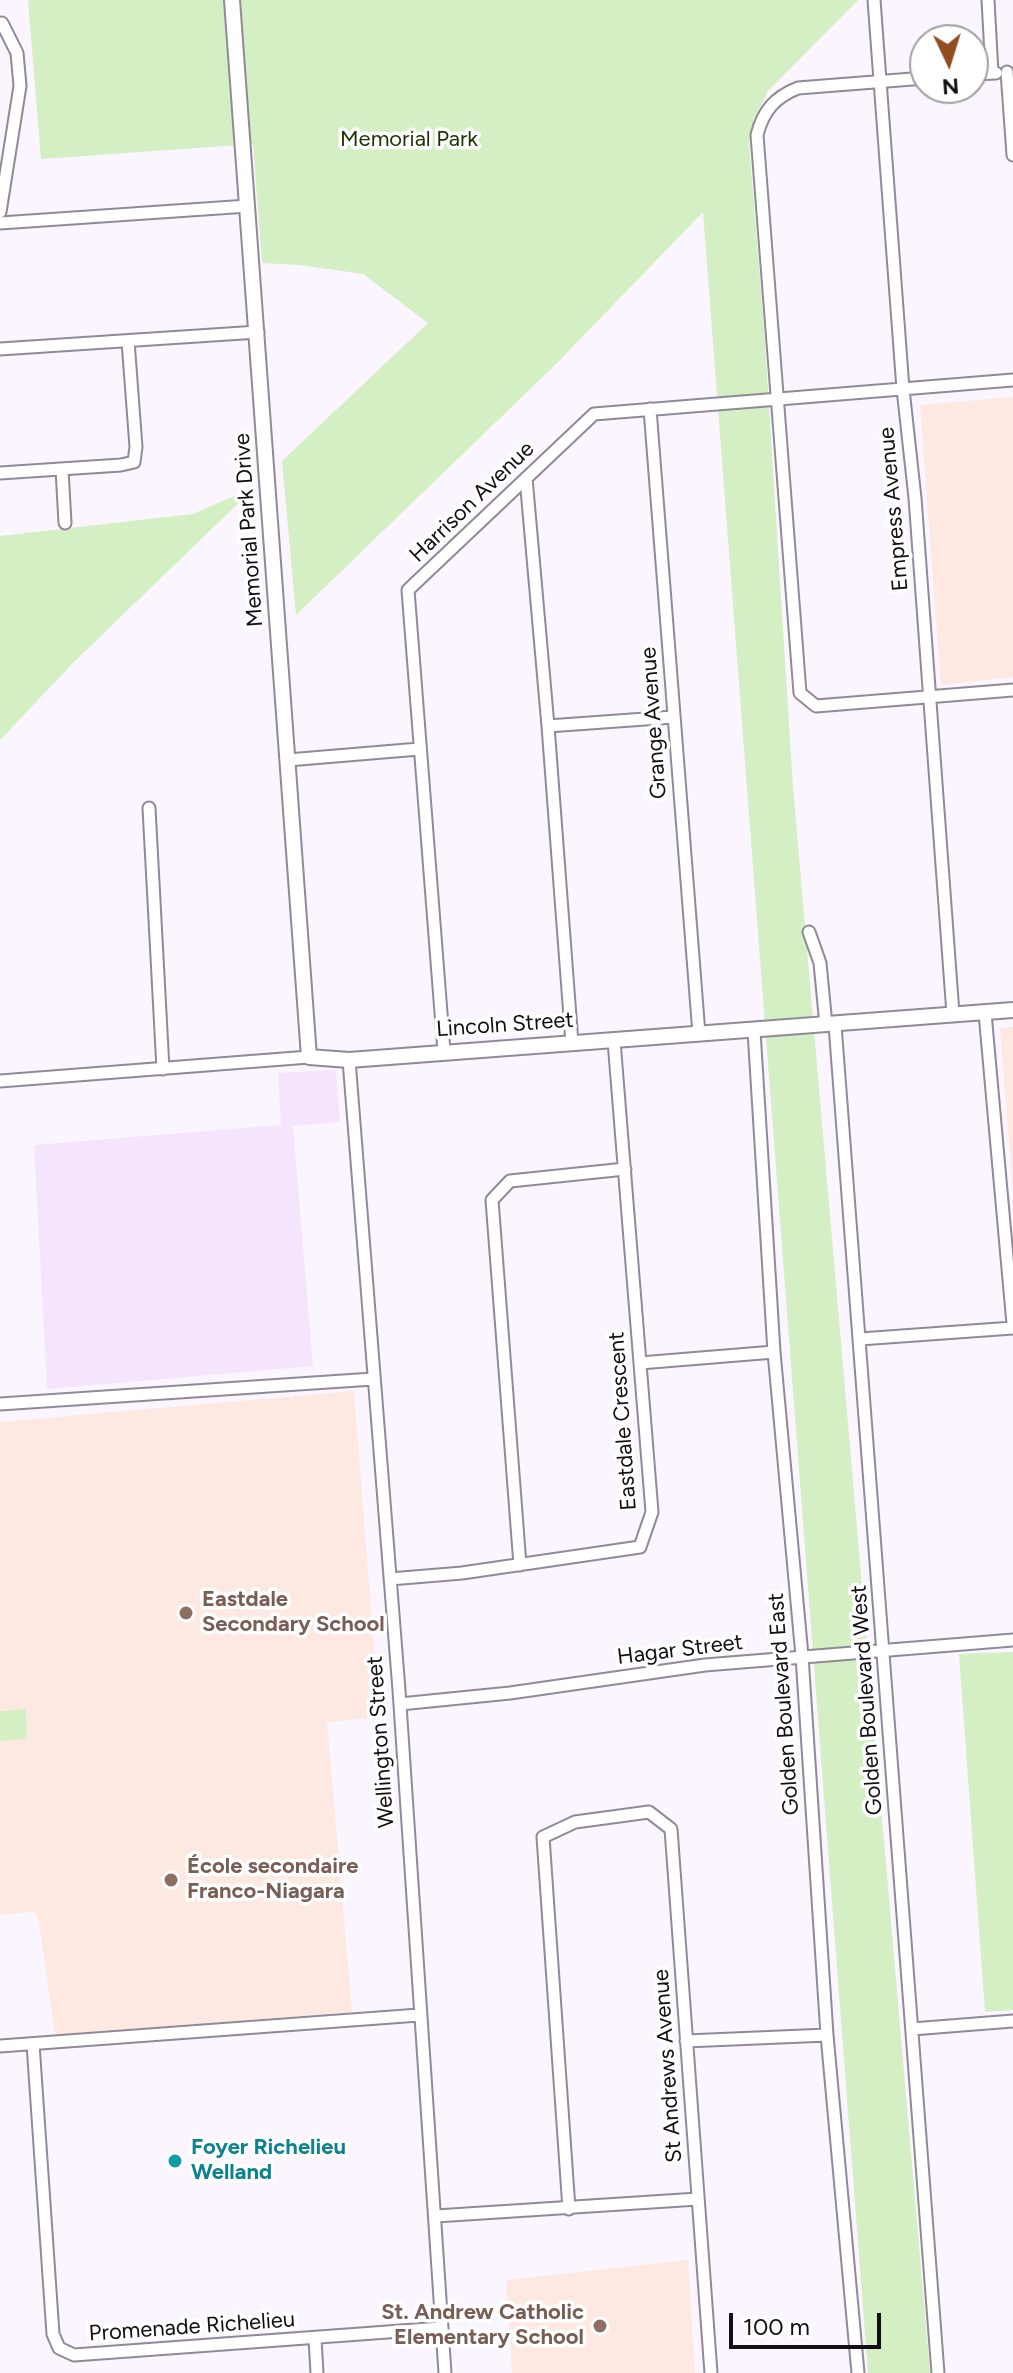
<!DOCTYPE html>
<meta charset="utf-8">
<style>
body{margin:0}
#map{position:relative;width:1013px;height:2373px;overflow:hidden;background:#fbf5ff;font-family:Figtree,sans-serif}
canvas{display:block}
.north{position:absolute;left:909px;top:24px;width:80px;height:80px;box-sizing:border-box;background:#fff;border:2px solid #a09fa1;border-radius:50%;rotate:176deg;font-size:22px;font-weight:700;line-height:32px;text-align:center;color:#120e14}
.north::after{content:'';display:block;margin:auto;width:28px;height:36px;background:#914d20;clip-path:polygon(50% 0,100% 100%,50% 72%,0 100%)}
.scale{position:absolute;left:729px;top:2313px;width:152px;height:36px;box-sizing:border-box;border:4px solid #120e14;border-top:0;padding-left:10px;font-size:24px;line-height:28px;white-space:nowrap;color:#120e14;-webkit-text-stroke:6px #fff;paint-order:stroke}
</style>
<div id="map">
<canvas width="1013" height="2373"></canvas>
<div class="north">N</div>
<div class="scale">100 m</div>
</div>
<script>
const ctx = document.querySelector('canvas').getContext('2d');
ctx.lineJoin = 'round';
function fill(path, color) {
  ctx.fillStyle = color;
  ctx.fill(path, 'evenodd');
}
function strokePath(path, color, width, dash) {
  ctx.strokeStyle = color;
  ctx.lineWidth = width;
  ctx.lineCap = dash ? 'butt' : 'round';
  ctx.setLineDash(dash || []);
  ctx.stroke(path);
}
function write(font, color, halo, rows, align = 'center') {
  ctx.font = font + ' Figtree,sans-serif';
  ctx.lineWidth = 7;
  ctx.setLineDash([]);
  ctx.textBaseline = 'middle';
  ctx.strokeStyle = halo;
  ctx.fillStyle = color;
  for (const [text, x, y, turn = 0] of rows) {
    ctx.save();
    ctx.translate(x, y);
    ctx.rotate((+turn || 0) * Math.PI / 180);
    ctx.textAlign = isNaN(turn) ? turn : align;
    if (halo) ctx.strokeText(text, 0, 0);
    ctx.fillText(text, 0, 0);
    ctx.restore();
  }
}
const built = new Path2D(`
 M336,1070L340,1122L293,1126L313,1366L47,1389L34,1145L281,1125L278,1073Z`);
const education = new Path2D(`
 M1013,397V677L941,685L920,405Z
 M1013,1027V1192L1000,1028Z
 M354,1391L377,1688L368,1689L370,1718L327,1722L352,2012L55,2035L39,1922L35,1911L0,1915V1741L27,1739L26,1709L0,1711V1422Z
 M688,2260L695,2373H512L506,2280Z`);
const green = new Path2D(`
 M28,0H858L768,91L754,120L749,143L764,328L793,787L930,2373H868L703,212L556,364L296,615L282,461L428,323L363,274L300,265L262,263L253,144L41,159Z
 M255,487L75,661L0,740V536L193,514Z
 M1013,1652V2010L985,2012L959,1654Z
 M26,1709L27,1739L0,1741V1711Z`);
const minor = new Path2D(`
 M874,0L903,389L915,498L953,1014
 M988,0L992,73
 M1007,72L1013,155
 M973,74L996,73
 M925,78L798,88C775,97 763,111 757,135L800,693L816,706L1013,690
 M0,212L20,86L17,53L2,23
 M0,223L248,206
 M0,349L258,332
 M650,409L699,1034
 M62,469L65,523
 M0,473L121,465L134,462L136,447L128,341
 M526,478L548,726L572,1043
 M548,726L673,717
 M288,760L419,749
 M149,808L163,1069
 M809,932L820,963L826,1025
 M985,1013L1013,1324
 M835,1025L938,2373
 M754,1031L774,1352L802,1656L827,2035L858,2373
 M444,1051L408,590L594,414L1013,380
 M349,1060L399,1690L445,2373
 M0,1081L309,1057
 M860,1339L1013,1328
 M640,1363L774,1352
 M0,1404L373,1379
 M520,1565L492,1200L510,1181L625,1169
 M390,1579L462,1573L640,1547L652,1512L614,1041
 M400,1704L510,1693L705,1665L1013,1640
 M912,2029L1013,2021
 M686,2041L827,2035
 M33,2044L53,2334L59,2348L74,2355L442,2328
 M0,2046L419,2015
 M569,2209L543,1837L575,1822L649,1812L671,1829L711,2373
 M436,2216L698,2199
 M315,2339L317,2373`);
const major = new Path2D(`
 M232,0L309,1057L349,1060L1013,1010`);
const markers = [
 [186,1613,8,"#8d6e63"],
 [171,1880,8,"#8d6e63"],
 [175,2161,8,"#0f9aa8"],
 [600,2326,8,"#8d6e63"]
];
const parkNames = [
 ["Memorial Park",409,140]
];
const streetNames = [
 ["Harrison Avenue",472,502,-44],
 ["Empress Avenue",894,509,-95],
 ["Memorial Park Drive",249,530,-94],
 ["Grange Avenue",654,723,-94],
 ["Lincoln Street",505,1025,-4],
 ["Eastdale Crescent",623,1421,-94],
 ["Hagar Street",680,1650,-7],
 ["Golden Boulevard West",867,1700,-94],
 ["Golden Boulevard East",784,1704,-94],
 ["Wellington Street",381,1742,-94],
 ["St Andrews Avenue",668,2066,-94],
 ["Promenade Richelieu",192,2327,-4]
];
const educationNames = [
 ["Eastdale",202,1600],
 ["Secondary School",202,1625],
 ["École secondaire",187,1867],
 ["Franco-Niagara",187,1892],
 ["St. Andrew Catholic",584,2313,"right"],
 ["Elementary School",584,2338,"right"]
];
const cultureNames = [
 ["Foyer Richelieu",191,2148],
 ["Welland",191,2173]
];
fill(built, '#f4e5fd');
fill(education, '#fde8e2');
fill(green, '#d3efc3');
strokePath(minor, '#928998', 15);
strokePath(major, '#928998', 18);
strokePath(minor, '#fff', 11);
strokePath(major, '#fff', 14);
for (const [x, y, r, color] of markers) {
  const dot = new Path2D();
  dot.arc(x, y, r, 0, 2 * Math.PI);
  ctx.fillStyle = color;
  ctx.fill(dot);
  strokePath(dot, '#fff', 3);
}
write('22px', '#173400', '#fff', parkNames);
write('22px', '#120e14', '#fff', streetNames);
write('bold 22px', '#785e54', '#fff', educationNames, 'left');
write('bold 22px', '#0d838f', '#fff', cultureNames, 'left');
</script>
